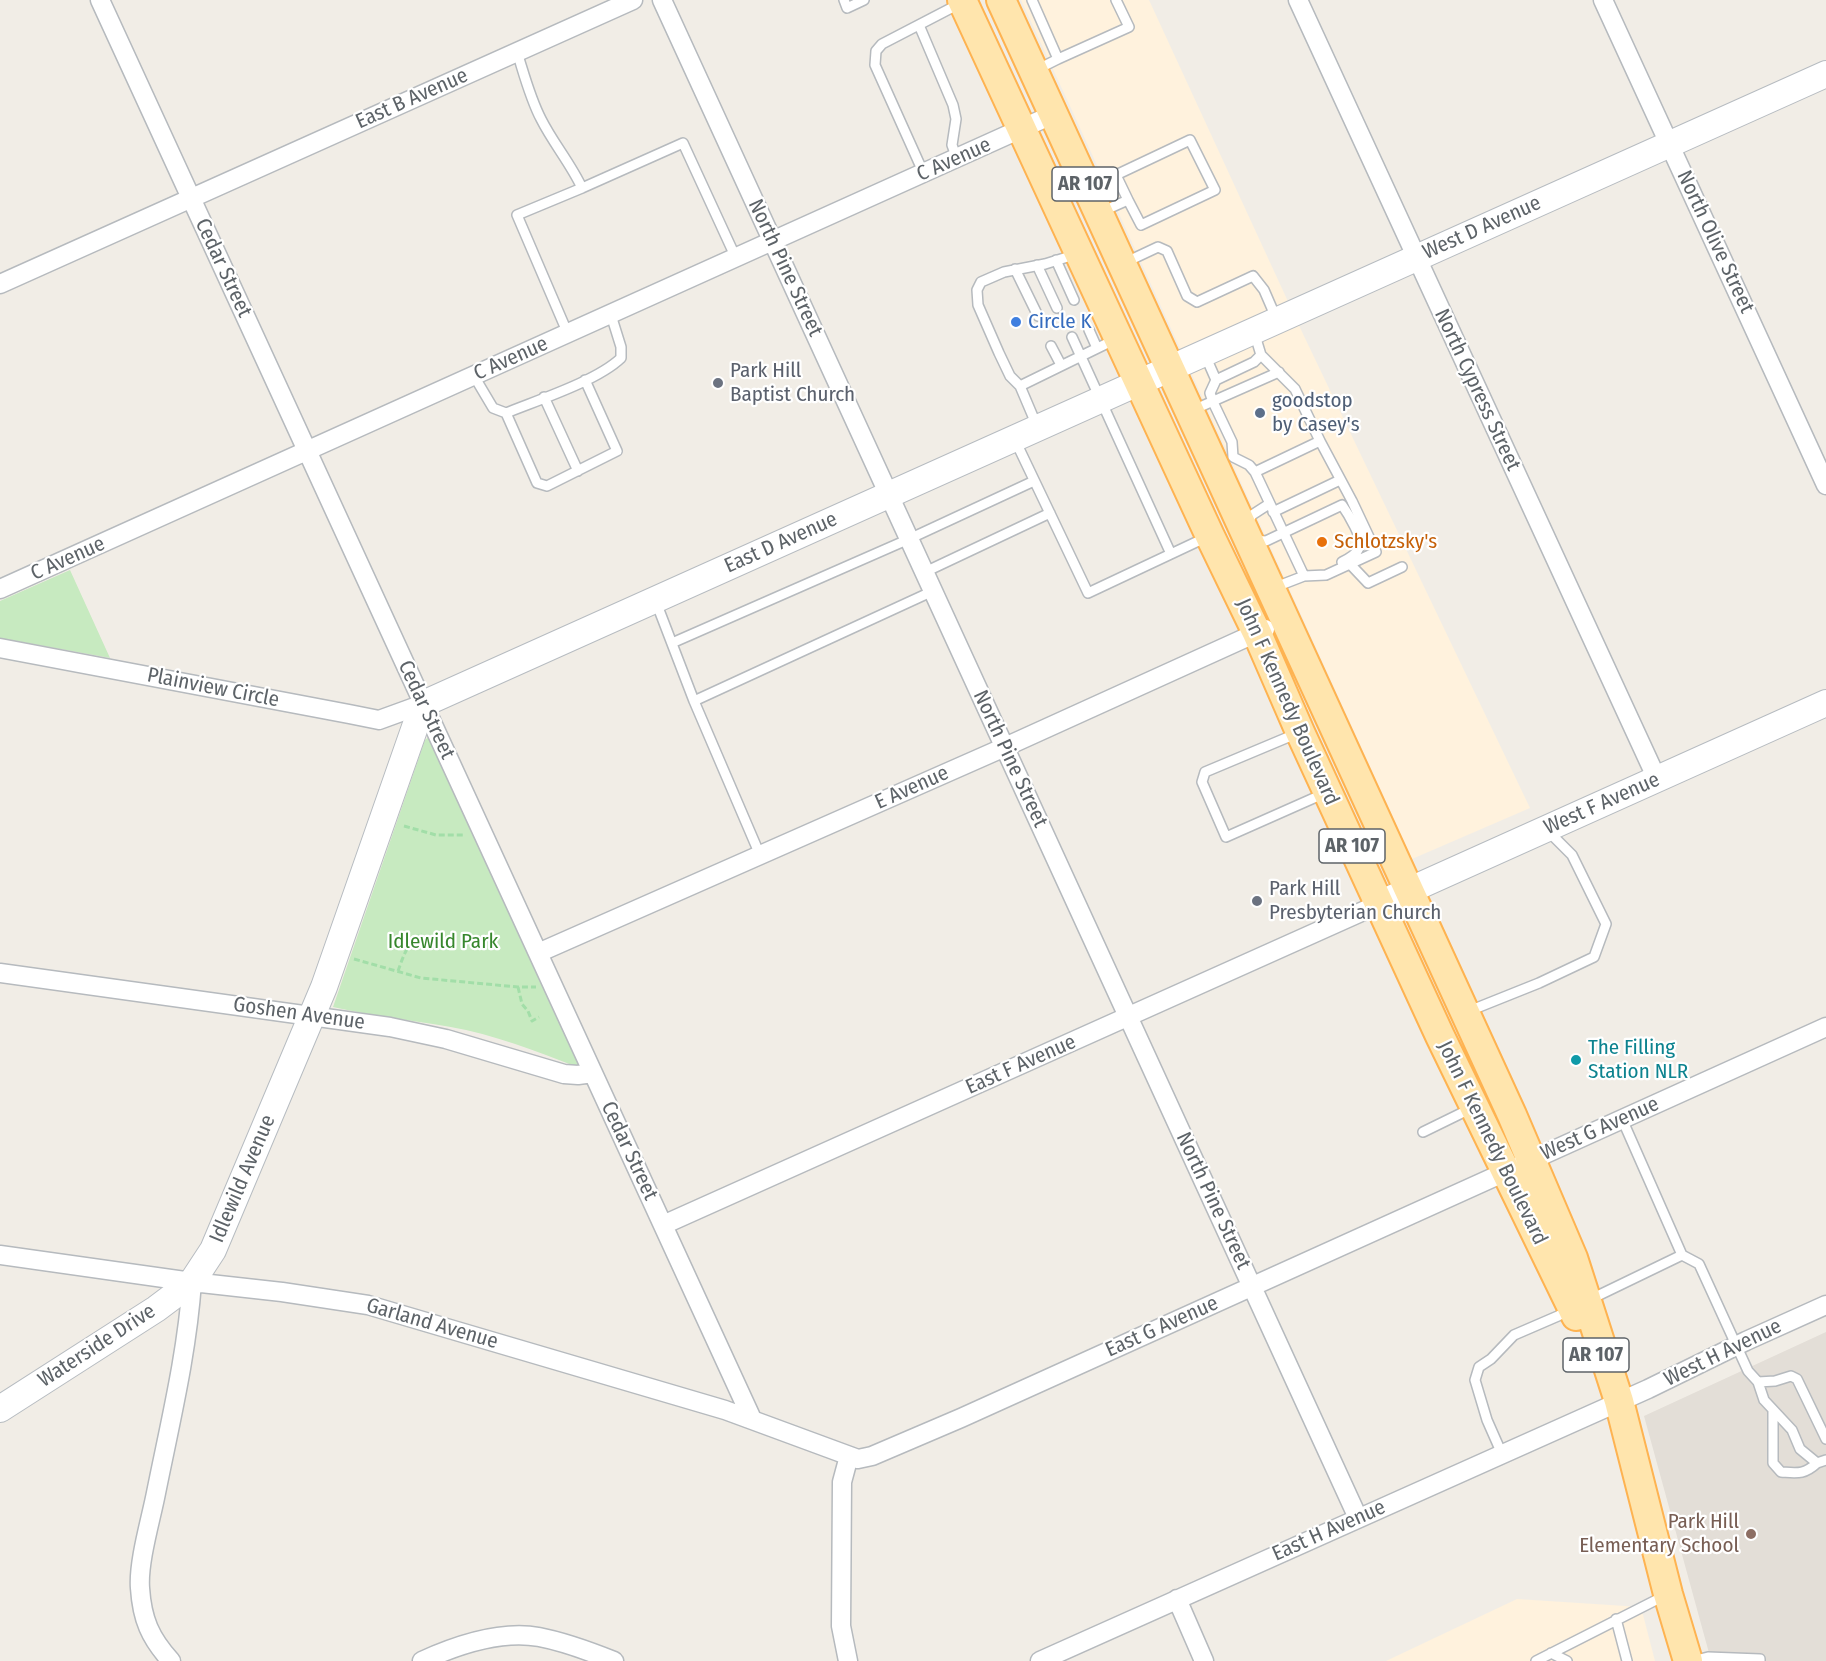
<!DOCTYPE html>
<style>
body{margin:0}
canvas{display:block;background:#f1ede6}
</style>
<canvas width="1826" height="1661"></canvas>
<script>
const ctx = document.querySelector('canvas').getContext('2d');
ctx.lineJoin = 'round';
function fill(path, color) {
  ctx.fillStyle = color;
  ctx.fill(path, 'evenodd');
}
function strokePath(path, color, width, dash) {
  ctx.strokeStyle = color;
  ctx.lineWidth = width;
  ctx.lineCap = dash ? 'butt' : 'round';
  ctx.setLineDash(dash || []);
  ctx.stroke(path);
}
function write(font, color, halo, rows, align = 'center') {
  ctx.font = font + ' "Fira Sans Condensed",sans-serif';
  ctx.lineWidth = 4.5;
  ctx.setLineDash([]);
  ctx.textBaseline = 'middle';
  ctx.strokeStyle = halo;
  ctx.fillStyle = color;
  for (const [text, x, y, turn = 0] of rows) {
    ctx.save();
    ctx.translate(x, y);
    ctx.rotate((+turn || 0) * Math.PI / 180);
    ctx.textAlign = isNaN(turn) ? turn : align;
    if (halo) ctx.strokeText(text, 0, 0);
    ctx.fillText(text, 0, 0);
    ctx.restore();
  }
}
const commercial = new Path2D(`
 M1021,0H1149L1303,334L1530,808L1412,859L1070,106Z
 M1517,1599L1641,1607L1655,1661H1386Z`);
const education = new Path2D(`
 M1826,1332V1661H1713L1709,1653L1644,1416Z`);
const green = new Path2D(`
 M70,570L110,658L0,638V601Z
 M430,736L593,1073C551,1057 510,1040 466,1030C422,1021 377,1017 333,1007L425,740Z`);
const path = new Path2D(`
 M404,826L436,835H465
 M354,959L421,978L518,987H536
 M398,971C403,957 408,941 422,934
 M518,987L522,1004L528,1011L532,1021L539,1017`);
const lane = new Path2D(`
 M844,0L847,8L864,0
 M1032,0L1058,59L1038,69
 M919,25L953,105L956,119L952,145L957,159
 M517,52C524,74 530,98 541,119C553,143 571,164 582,188L683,143L736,258
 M1058,59L1129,27L1116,0
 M924,174L875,65L876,51L882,44L961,3
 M1101,212L1128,200L1141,225L1215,190L1190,140L1116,175L1128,200
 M1056,260L1074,300
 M1124,263L1158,247L1167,251L1187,296L1197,302L1253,276L1264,290L1277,320
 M1037,265L1057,308
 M1015,269L1038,316
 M1089,330L1097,348
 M1254,332L1261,355L1254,362L1216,380L1210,393L1213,402L1232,442L1233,457L1249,465L1255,472L1304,576L1273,588
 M568,334L517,215L582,188
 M1072,337L1171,554
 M1051,346L1061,365
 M1205,355L1216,380
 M474,376L493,408L506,413C538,400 597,381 621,358V347L611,315
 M1020,386L1116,339
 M544,397L578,471
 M1193,410L1279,372
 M506,413L537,483L547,486L617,451L585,380
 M1037,426L1020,386L1010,376L999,353L978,305L977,290L981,282L1004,272L1045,264L1077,254
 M1015,440L1088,593L1207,537
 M1255,472L1320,441L1295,389L1261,355
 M1273,512L1340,480
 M1247,523L1252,515L1269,504
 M1252,540L1266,541L1342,505C1347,512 1351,519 1355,527C1364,545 1361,553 1342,562
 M1350,564L1368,583L1402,567
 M925,572L1050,513
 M1304,576L1326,575L1376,552L1352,501L1320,441
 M656,602L694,701L760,855
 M672,643L909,539L1034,481
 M694,701L933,591
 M1298,733L1205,772L1202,782L1226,837L1323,794
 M1469,1011L1539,983L1594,957L1606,924L1572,855L1548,831
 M1622,1119L1682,1255L1699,1264L1748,1371L1758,1382L1764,1400L1792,1430L1800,1449L1817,1463L1826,1460
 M1423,1132L1472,1108
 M1591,1299L1682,1255
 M1758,1382L1775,1381L1791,1376L1797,1379L1826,1439
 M1773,1411V1463L1781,1472C1797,1473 1804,1475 1817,1463
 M1502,1454L1487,1420L1475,1380L1479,1367L1491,1359L1514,1335L1558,1316L1570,1309
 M1616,1619L1627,1661
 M1551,1653L1567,1661
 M1536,1661L1666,1595
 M1692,1661L1708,1657L1760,1659V1661`);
const street = new Path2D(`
 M100,0L752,1419
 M662,0L1358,1518
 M1298,0L1657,779
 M1603,0L1826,485
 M0,284L633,0
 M0,589L1054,114
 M0,648L349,714L379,720L423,704
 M538,953L1005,747L1265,629
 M0,973L390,1027L446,1039L564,1074L578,1075L593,1073
 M663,1225L1379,904
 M0,1255L192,1282L282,1292L368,1305L725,1410L858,1459L872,1456L961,1418L1826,1027
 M1177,1599L1204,1661
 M171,1661C150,1638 142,1619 140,1588C138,1562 151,1519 156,1493C170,1423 187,1354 192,1282
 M422,1661C457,1645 500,1630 539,1637C565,1642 589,1651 614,1661
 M848,1661L841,1626L842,1482L849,1456
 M1040,1661L1648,1389L1746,1341L1826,1305`);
const secondary = new Path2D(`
 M1379,904L1826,703
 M0,1409L156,1309L192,1282L213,1250L324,987L423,704L1826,74`);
const primary = new Path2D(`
 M962,0L1210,536L1257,633L1300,732L1440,1036L1576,1316
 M1001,0L1512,1115L1573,1258L1619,1401L1668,1594L1688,1661`);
const markers = [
 [1016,322,6,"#3f7fe0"],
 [718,383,6,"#6b7280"],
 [1260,413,6,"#5c6f8a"],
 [1322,542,6,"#e8710a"],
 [1257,901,6,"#6b7280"],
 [1576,1060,6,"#0f9aa8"],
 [1751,1534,6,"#8d6e63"]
];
const shields = [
 [1085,184,66],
 [1352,846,66],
 [1596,1355,66]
];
const shieldNames = [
 ["AR 107",1085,184],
 ["AR 107",1352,846],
 ["AR 107",1596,1355]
];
const streetNames = [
 ["East B Avenue",412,99,-24],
 ["C Avenue",954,160,-24],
 ["West D Avenue",1482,228,-24],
 ["North Olive Street",1715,242,65],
 ["Cedar Street",223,268,65],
 ["North Pine Street",785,268,65],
 ["C Avenue",511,359,-24],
 ["North Cypress Street",1477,390,65],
 ["East D Avenue",781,543,-24],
 ["C Avenue",68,559,-24],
 ["Plainview Circle",213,688,11],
 ["John F Kennedy Boulevard",1287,702,66],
 ["Cedar Street",426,710,65],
 ["North Pine Street",1010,759,65],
 ["E Avenue",912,788,-24],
 ["West F Avenue",1602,804,-24],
 ["Goshen Avenue",299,1014,8],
 ["East F Avenue",1021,1065,-24],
 ["West G Avenue",1600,1129,-24],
 ["John F Kennedy Boulevard",1492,1143,64],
 ["Cedar Street",629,1151,65],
 ["Idlewild Avenue",243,1179,-67],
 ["North Pine Street",1213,1201,65],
 ["Garland Avenue",432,1324,16],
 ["East G Avenue",1162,1327,-24],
 ["Waterside Drive",97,1346,-33],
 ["West H Avenue",1723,1353,-26],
 ["East H Avenue",1329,1531,-24]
];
const shopNames = [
 ["Circle K",1028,322]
];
const worshipNames = [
 ["Park Hill",730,371],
 ["Baptist Church",730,395],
 ["Park Hill",1269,889],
 ["Presbyterian Church",1269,913]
];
const serviceNames = [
 ["goodstop",1272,401],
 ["by Casey's",1272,425]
];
const foodNames = [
 ["Schlotzsky's",1334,542]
];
const parkNames = [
 ["Idlewild Park",443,942]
];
const cultureNames = [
 ["The Filling",1588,1048],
 ["Station NLR",1588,1072]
];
const educationNames = [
 ["Park Hill",1739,1522],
 ["Elementary School",1739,1546]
];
fill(commercial, '#fff2dd');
fill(education, '#e3ded7');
fill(green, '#c7eac0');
strokePath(lane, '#b6babe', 12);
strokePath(street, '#b6babe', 21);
strokePath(secondary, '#b7bcc1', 28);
strokePath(primary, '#feb351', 32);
strokePath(path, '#a2dea8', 3, [6, 3]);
strokePath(lane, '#fff', 9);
strokePath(street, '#fff', 18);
strokePath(secondary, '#fff', 26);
strokePath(primary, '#ffe5ad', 28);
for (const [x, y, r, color] of markers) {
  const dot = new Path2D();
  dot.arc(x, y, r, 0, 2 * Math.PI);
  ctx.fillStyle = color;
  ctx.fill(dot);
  strokePath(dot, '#fff', 2);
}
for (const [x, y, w] of shields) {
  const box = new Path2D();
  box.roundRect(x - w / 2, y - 17, w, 34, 4.5);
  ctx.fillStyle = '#fff';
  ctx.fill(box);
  strokePath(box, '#5d6368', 1.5);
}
write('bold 20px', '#5d6368', null, shieldNames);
write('21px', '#5d6368', '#fff', streetNames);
write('21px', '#366cbe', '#fff', shopNames, 'left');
write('21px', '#5b616d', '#fff', worshipNames, 'left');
write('21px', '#4e5e75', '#fff', serviceNames, 'left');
write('21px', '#c56008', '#fff', foodNames, 'left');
write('21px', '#37872d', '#fff', parkNames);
write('21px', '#0d838f', '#fff', cultureNames, 'left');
write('21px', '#785e54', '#fff', educationNames, 'right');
</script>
